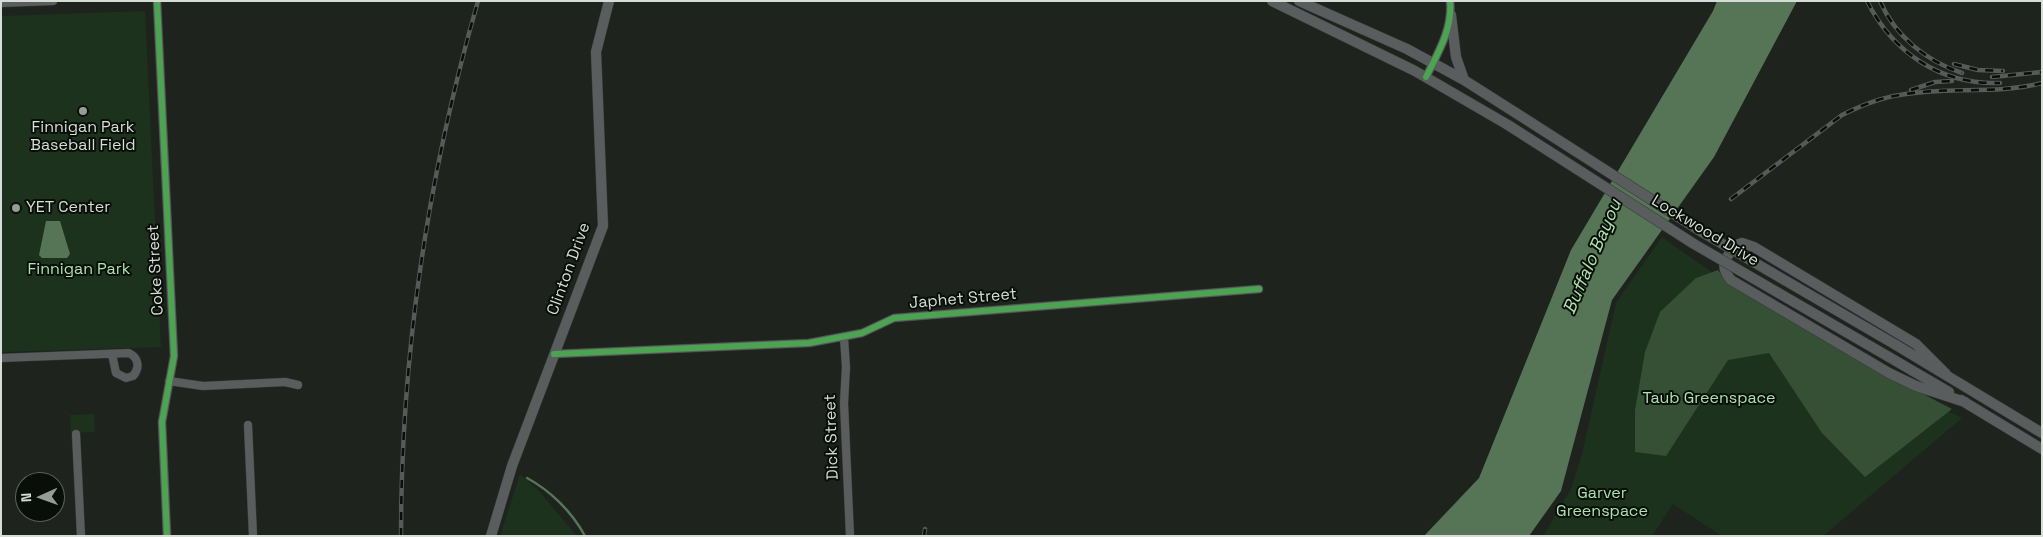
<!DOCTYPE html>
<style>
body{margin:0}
#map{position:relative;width:2043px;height:537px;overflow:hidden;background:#1e231e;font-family:"Space Grotesk",sans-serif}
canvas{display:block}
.frame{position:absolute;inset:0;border:2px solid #d6ddd6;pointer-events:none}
.north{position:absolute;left:15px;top:472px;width:50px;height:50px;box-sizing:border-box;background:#090e09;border:1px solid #5b615b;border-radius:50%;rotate:268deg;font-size:14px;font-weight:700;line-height:20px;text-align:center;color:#d6ddd6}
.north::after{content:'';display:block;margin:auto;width:18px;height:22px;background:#969c96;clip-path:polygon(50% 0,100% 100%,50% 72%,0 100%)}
</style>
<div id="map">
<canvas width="2043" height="537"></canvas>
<div class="frame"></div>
<div class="north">N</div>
</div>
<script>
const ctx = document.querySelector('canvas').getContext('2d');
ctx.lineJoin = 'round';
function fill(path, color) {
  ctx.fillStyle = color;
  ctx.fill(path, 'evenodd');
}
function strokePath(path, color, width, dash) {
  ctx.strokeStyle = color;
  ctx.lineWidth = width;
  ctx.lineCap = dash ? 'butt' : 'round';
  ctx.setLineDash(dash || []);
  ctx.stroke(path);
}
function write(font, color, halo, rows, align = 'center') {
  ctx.font = font + ' "Space Grotesk",sans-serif';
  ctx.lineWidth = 4;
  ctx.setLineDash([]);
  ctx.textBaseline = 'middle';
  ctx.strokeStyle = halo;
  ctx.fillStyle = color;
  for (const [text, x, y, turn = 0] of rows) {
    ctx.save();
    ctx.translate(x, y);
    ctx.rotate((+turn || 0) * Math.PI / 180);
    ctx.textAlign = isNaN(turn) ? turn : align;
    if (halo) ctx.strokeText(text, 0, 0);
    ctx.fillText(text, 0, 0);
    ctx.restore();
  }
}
const green = new Path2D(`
 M145,11L161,347L1,352V16Z
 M1662,237L1720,278L1869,369L1962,418L1823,536H1722L1673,504L1652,536H1543L1571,489L1582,454L1616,303Z
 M94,414L95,432L71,433L70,415Z
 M520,474L539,491L577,536H500Z`);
const forest = new Path2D(`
 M1718,270L1726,281L1851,356L1952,409L1865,477L1822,433L1769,353L1728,360L1666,456L1635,452V410L1645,352L1660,312L1696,278Z`);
const water = new Path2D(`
 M1717,1H1797L1714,157L1612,300L1561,491L1529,536H1424L1479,478L1571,250L1713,11Z
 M46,221H60L70,254L67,258H42L39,255Z`);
const stream = new Path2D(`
 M527,478C551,491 572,512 585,536`);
const minor = new Path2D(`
 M157,1L174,356L162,422L167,536
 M1,3L53,1
 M1426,77C1438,53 1453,28 1450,1
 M844,338L846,367L844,403L850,536
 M554,354L809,343L862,333L894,318L1259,289
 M1,358L129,353C139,358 140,368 133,376L126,378L116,373L112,354
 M169,381L203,386L285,382L298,385
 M248,425L253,536
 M76,434L81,536`);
const major = new Path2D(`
 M1272,1L1415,71L1508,125
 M1299,1L1407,49L1464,80L1516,113
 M1451,15L1456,57L1464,80
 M1896,345L2042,433
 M1889,357L1949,392
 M1946,374L1916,344L1754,247L1742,243L1734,246C1725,260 1719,266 1731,280L1889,373L1916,386L1965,402
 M1961,400L2042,449
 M491,536L512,466L603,226L596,52L609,1`);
const rail = new Path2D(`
 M1867,1C1893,53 1941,85 2000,83
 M1880,1C1895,36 1926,61 1962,73
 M1954,64L1978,70L2003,71
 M1992,77L2042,72
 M1911,90L1935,82L1952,81
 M1731,199L1842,115C1860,106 1879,98 1900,95C1947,86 1995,95 2042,83
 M401,536C401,355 428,175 478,1
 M924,536L925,529`);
const majorBridge = new Path2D(`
 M1516,113L1702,232L1896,345
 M1508,125L1694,244L1889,357`);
const cycleway = new Path2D(`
 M157,1L174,356L162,422L167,536
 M1426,77C1438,53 1453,28 1450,1
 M554,354L809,343L862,333L894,318L1259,289`);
const markers = [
 [83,111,5,"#969c96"],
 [16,208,5,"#969c96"]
];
const poiNames = [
 ["Finnigan Park",83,128],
 ["Baseball Field",83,146],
 ["YET Center",26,208,"left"]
];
const streetNames = [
 ["Lockwood Drive",1705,231,31],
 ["Clinton Drive",569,269,-70],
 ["Coke Street",156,270,-93],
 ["Japhet Street",963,299,-5],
 ["Dick Street",832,437,-92]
];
const parkNames = [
 ["Finnigan Park",79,270],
 ["Taub Greenspace",1709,399],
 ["Garver",1602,494],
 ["Greenspace",1602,512]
];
const waterNames = [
 ["Buffalo Bayou",1593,257,-67]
];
fill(green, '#1c321d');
fill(forest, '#355035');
fill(water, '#567456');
strokePath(stream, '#567456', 2.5);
strokePath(minor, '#393c39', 9);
strokePath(major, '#393c39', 11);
strokePath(minor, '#5a5c5e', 8);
strokePath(major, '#5a5d5e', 10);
strokePath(rail, '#565a58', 4.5);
strokePath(rail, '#090e09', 2.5, [8]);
strokePath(majorBridge, '#393c39', 11, []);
strokePath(majorBridge, '#5a5d5e', 10);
strokePath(cycleway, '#4ca352', 6);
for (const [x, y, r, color] of markers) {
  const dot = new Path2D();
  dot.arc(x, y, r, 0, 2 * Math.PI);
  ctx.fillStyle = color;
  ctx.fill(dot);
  strokePath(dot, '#090e09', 2);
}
write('16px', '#d6ddd6', '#090e09', poiNames);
write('16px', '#d6ddd6', '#090e09', streetNames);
write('16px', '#ace2ad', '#090e09', parkNames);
write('italic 18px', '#afe4af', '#090e09', waterNames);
</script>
